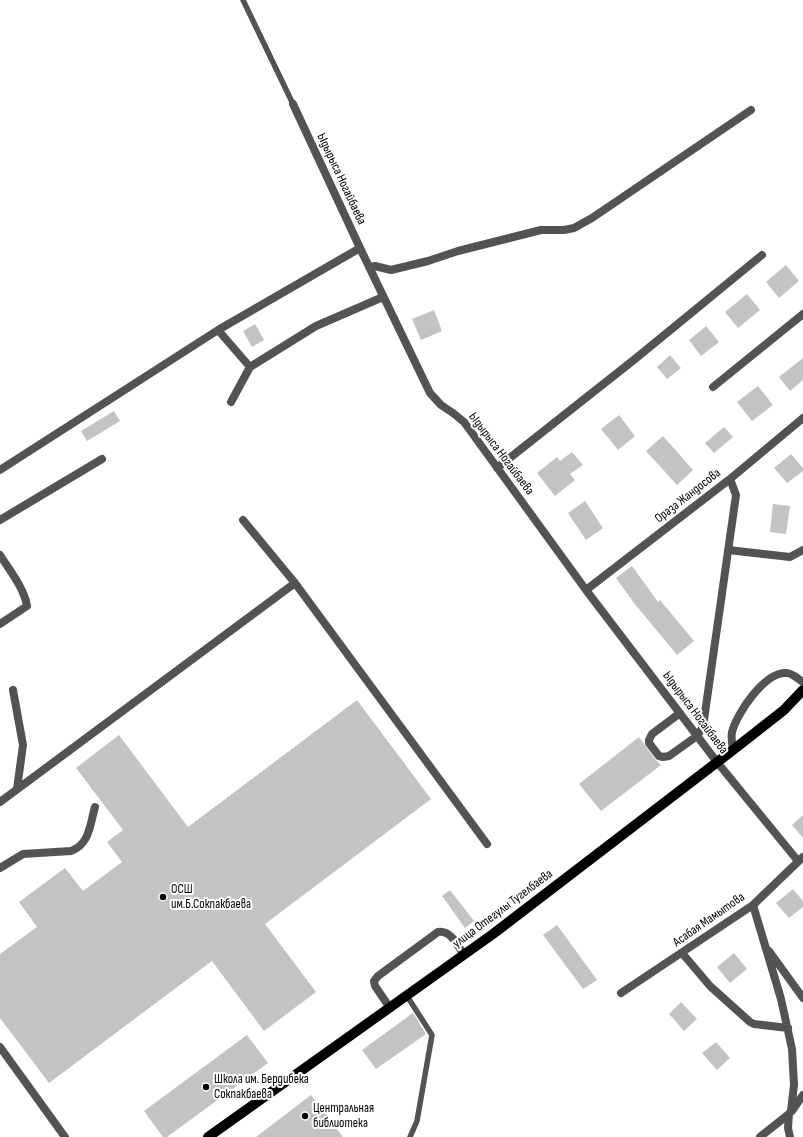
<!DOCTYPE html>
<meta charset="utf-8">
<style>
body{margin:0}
canvas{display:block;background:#fff}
</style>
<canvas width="803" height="1137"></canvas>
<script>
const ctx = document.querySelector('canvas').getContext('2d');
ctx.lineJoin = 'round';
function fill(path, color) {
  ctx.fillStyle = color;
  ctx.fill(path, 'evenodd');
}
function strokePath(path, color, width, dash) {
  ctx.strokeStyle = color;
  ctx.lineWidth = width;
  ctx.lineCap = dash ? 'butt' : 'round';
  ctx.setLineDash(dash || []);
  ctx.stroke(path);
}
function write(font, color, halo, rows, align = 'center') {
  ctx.font = font + ' "Sofia Sans Condensed",sans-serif';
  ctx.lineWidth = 4;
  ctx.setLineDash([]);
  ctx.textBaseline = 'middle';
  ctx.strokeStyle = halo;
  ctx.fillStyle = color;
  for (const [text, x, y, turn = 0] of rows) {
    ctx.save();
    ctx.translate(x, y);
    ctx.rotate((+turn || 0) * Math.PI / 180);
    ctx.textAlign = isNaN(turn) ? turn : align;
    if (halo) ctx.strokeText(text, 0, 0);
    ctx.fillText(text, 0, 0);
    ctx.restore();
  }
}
const building = new Path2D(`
 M786,265L799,281L779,298L766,282Z
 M747,294L760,310L738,328L725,312Z
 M434,310L442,331L421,340L412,319Z
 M255,324L264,340L252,347L243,331Z
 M706,326L719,342L701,356L689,340Z
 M670,355L681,368L667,379L657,367Z
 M803,358V380L790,391L779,377Z
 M758,386L773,405L752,421L737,402Z
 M114,411L120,421L87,441L81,431Z
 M619,415L635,436L618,450L601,429Z
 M724,427L733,437L714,453L705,443Z
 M663,436L693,470L677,485L646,451Z
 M572,452L583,465L570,474L575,480L555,496L537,473L557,457L560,461Z
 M791,454L803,468V471L787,483L774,468Z
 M585,501L603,528L586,540L568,513Z
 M773,504L790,506L786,534L770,532Z
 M632,566L658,602L660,600L694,641L677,655L634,603L616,578Z
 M357,700L431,799L265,924L316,992L264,1031L212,961L49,1083L0,1018V954L37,927L19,902L65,868L83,891L122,862L107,842L123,830L76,768L119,735L188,827Z
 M639,737L655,759L661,765L601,811L579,784Z
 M803,815V838L792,825Z
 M793,889L803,901V907L789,918L776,903Z
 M450,890L474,921L465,928L442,896Z
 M557,925L597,980L583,989L543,935Z
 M734,953L747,969L730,983L717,967Z
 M681,1002L697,1019L684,1031L669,1014Z
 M413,1013L426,1034L376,1069L362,1050Z
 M247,1035L268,1063L167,1137H163L144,1111Z
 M716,1042L730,1058L717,1070L702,1053Z
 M311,1095L343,1137H256Z`);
const service = new Path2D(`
 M243,0L293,104
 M407,996L432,1035L417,1121L410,1137`);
const minor = new Path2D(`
 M293,104L360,248L430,393L441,405L453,413L464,422L586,590L717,762L798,861
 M369,267L375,266L391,270L428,261L458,251L541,230H564L574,228L592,218L751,110
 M218,330L250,367
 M713,387L803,314
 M231,402L250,367L316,326L383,297
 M497,468L635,359L762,255
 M0,470L218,330L360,248
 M0,520L102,459
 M243,520L295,583L487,844
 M728,550L790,557L803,550
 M0,555C10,571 24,588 27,606L0,624
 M586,590L730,479L803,418
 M13,690L23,745L17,789
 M680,713L652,734L649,740V743L659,756L663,757L669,756L697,736L703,727L736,495L730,479
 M733,750C732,744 731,737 732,732C737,713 765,671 787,673C792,673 798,679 803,682
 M0,802L295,583
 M0,868L23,854L71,851C90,844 90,824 95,807
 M753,905L781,999L792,1049L794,1085L791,1111L789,1114L760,1137
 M769,951L803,998
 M682,953L710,986L750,1022L754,1024L788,1028
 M621,993L753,905L803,857
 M390,1008L375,986L374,981L378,976L438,932C451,930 458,946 464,955
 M0,1047L65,1137
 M792,1111L803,1095
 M789,1114L788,1128L790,1137`);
const primary = new Path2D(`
 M208,1137L493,934L733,750L784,710L803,690`);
const markers = [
 [163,897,4,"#000"],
 [206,1087,4,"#000"],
 [305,1116,4,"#000"]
];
const streetNames = [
 ["Ыдырыса Ногайбаева",341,179,65],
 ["Ыдырыса Ногайбаева",501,454,53],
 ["Ораза Жандосова",688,496,-38],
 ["Ыдырыса Ногайбаева",695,713,53],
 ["улица Отегулы Тугелбаева",503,909,-37],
 ["Асабая Мамытова",709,920,-35]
];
const poiNames = [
 ["ОСШ",171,890],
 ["им.Б.Сокпакбаева",171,905],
 ["Школа им. Бердибека",214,1080],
 ["Сокпакбаева",214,1095],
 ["Центральная",313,1109],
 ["библиотека",313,1124]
];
fill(building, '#c3c3c3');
strokePath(service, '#535353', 5.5);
strokePath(minor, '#535353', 8);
strokePath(primary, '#000', 10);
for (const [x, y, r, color] of markers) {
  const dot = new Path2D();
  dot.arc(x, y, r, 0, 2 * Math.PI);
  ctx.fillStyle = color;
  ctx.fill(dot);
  strokePath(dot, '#fff', 1.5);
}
write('13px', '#000', '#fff', streetNames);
write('13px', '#000', '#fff', poiNames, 'left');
</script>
